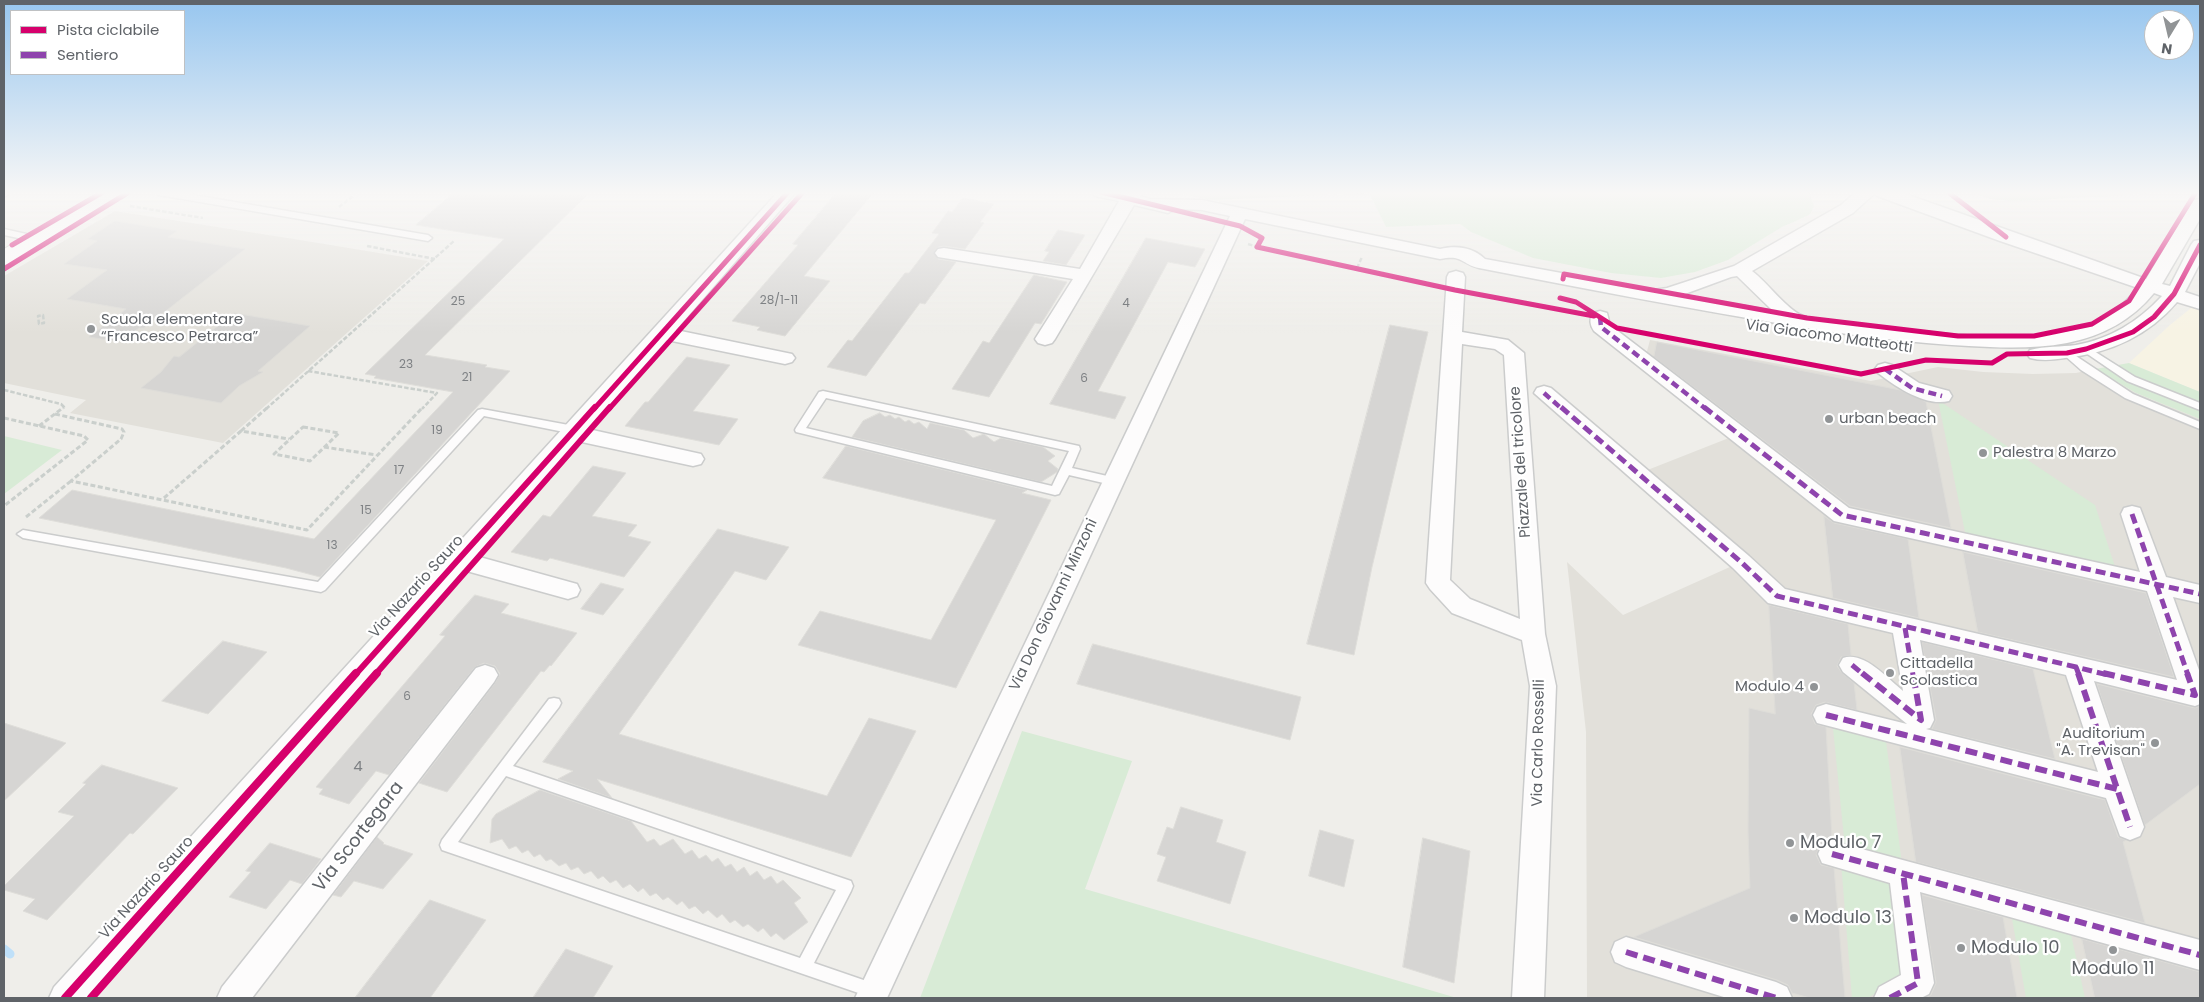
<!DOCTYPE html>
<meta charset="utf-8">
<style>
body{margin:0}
#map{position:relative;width:2204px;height:1002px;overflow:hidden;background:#efeeea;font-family:Poppins,sans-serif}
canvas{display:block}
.frame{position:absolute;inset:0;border:5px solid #5f6368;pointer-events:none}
.legend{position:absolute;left:10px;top:10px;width:175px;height:65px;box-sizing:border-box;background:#fff;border:1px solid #bfc1c3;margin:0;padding:6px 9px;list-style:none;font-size:15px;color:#5f6368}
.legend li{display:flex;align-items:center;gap:10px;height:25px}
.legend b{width:25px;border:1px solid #bfc1c3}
.north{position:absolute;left:2144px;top:10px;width:50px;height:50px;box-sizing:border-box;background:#fff;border:1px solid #bfc1c3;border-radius:50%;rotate:189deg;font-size:14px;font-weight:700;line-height:20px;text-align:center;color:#5f6368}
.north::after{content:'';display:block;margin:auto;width:18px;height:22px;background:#919496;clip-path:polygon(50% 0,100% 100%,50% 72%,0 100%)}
</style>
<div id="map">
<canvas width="2204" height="1002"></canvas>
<div class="frame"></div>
<ul class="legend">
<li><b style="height:6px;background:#d6006c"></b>Pista ciclabile</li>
<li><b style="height:6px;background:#8e44ad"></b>Sentiero</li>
</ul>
<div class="north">N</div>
</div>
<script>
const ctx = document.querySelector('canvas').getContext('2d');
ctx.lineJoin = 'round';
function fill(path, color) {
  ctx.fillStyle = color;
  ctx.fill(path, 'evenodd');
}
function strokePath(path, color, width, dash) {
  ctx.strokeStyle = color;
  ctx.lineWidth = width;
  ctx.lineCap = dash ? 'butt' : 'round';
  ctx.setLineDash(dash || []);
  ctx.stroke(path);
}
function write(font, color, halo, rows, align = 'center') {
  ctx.font = font + ' Poppins,sans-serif';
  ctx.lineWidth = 4.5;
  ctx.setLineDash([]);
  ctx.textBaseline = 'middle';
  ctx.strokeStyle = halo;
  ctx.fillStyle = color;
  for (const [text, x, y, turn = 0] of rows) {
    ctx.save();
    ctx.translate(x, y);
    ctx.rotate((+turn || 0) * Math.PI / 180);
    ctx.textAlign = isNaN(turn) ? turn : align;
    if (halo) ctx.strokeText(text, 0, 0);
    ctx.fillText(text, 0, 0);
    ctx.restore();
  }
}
const commercial = new Path2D(`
 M2200,301V392L2129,363L2170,325Z`);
const education = new Path2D(`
 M115,211L294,239L428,261L223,443L70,413L86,400L4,383V276Z
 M1650,340L1871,381L1938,367L1983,372L2033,374L2076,373L2095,369L2136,393L2200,419V998H1587L1586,732L1567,562L1623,615L1741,562L1645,471L1739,434L1646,355Z`);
const green = new Path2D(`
 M1173,192H1809L1814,206L1811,213L1807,216L1782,227L1728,260L1695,272L1661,278L1611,273L1533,258L1471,232L1460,224L1386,227L1369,193L1210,200Z
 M1971,192H2161C2128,196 2096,197 2063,198C2034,200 1998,206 1971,192Z
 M2129,363L2200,392V419L2136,393L2095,369Z
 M1938,400L2095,505L2116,570L1966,537Z
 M4,436L62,450L4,494Z
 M1833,728L1886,741L1902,864L1845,848Z
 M1022,731L1132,761L1085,889L1457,998H920Z
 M1841,862L1895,876L1908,976L1867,998H1852Z
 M2011,913L2070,930L2085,998H2026Z`);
const stream = new Path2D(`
 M4,949L10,954`);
const building = new Path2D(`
 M455,192H590L425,355L487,365L485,367L510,371L320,577L286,568L39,518L72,490L314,539L453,392L374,378L376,376L365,374L504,239L416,225Z
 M837,192H874L804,276L830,281L785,336L757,330L760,327L732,321L798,245L793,244Z
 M963,198L994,204L980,222L984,223L965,249L944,246L938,247L934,252L938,259L956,262L925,304L920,303L866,376L827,367L848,340L852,341L905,273H909L939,234L932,233L948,211L952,212Z
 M115,221L177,231L168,237L245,249L144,328H139L120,342L89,337L126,309L67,299L107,270L64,264L97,241L88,239Z
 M1058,230L1085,235L1066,265L1043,261L1049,252L1045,251Z
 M1146,238L1205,249L1195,267L1168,262L1098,391L1126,397L1115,419L1050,404Z
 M1034,275L1067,282L1041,324L1035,323L989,397L952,389L983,341L989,343Z
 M234,313L310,326L258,371L263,372L239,386L221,403L141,388L161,372L174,356L179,357Z
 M1390,325L1428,332L1372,567L1354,655L1307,644Z
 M1657,342L1900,390L1926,402L1951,528L1850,506L1654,357Z
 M687,357L730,365L693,411L738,419L719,445L625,426L645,402H648Z
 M880,413L885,417L890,415L895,419L899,417L905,422L909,420L914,424L919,422L927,429L930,423L964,430L973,438L984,434L994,442L1001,438L1043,447L1055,456L1048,461L1058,469L1057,472L1041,482L852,437L863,421Z
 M846,446L1027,490L1022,493L1051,500L956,688L798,645L820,611L931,640L996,520L823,478Z
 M593,466L626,473L592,516L637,525L628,536L651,542L624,577L550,558L547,561L511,552L543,515L550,517Z
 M1824,516L1834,523L1908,539L1919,618L1833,598Z
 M718,529L789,547L766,580L735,571L619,734L827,796L869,718L916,731L851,857L597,779L612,798L558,779L573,771L543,762Z
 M1963,552L2146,593L2174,677L1978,632Z
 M601,583L624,589L603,615L581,609Z
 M475,595L509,604L501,613L577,633L551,666L550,665L544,672L541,671L447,792L419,783L495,683L500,674L495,666L484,663L475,667L389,775L376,771L349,804L319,794L323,789L316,787L445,636L440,635Z
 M1769,605L1848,624L1851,655L1841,657L1837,666L1842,673L1854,683L1857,710L1825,702L1816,705L1811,714L1815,724L1826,727L1832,839L1820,844L1816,855L1821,865L1834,868L1845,998H1810L1792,993L1788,985L1777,980L1634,937L1750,888L1748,831L1749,708L1775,714Z
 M223,641L267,652L208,714L162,701Z
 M1922,642L2033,669L2055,759L1932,729L1936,720Z
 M1093,644L1301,697L1290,740L1077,684Z
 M2097,684L2195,708L2200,706V784L2145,825Z
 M4,723L66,743L4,801Z
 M1900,747L2105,800L2118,837L2126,840L2123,842L2145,923L1916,862Z
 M102,765L178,788L133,834L130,833L47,920L23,911L35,899L4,890V886L74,816L58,812L86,784L83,783Z
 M540,790L631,821L647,842L654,839L660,846L673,839L685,854L692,850L699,859L706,855L712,862L718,858L725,867L731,864L737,872L744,867L750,876L757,871L764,880L771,876L777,884L783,880L801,898L794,903L808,922L784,940L776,933L771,937L763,928L758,932L748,924L743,927L735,920L730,923L722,914L717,918L708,910L703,914L695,906L689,909L682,901L677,905L668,897L663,900L656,893L650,896L643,888L638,892L630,884L623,888L616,880L610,883L603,876L598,879L591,871L584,874L578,867L571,870L566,863L559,866L551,859L546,861L540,854L534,857L528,850L522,853L516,846L509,849L502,839L490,843L492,819L496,814Z
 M1181,807L1223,820L1216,842L1246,852L1230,904L1157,881L1166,857L1157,854L1167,827L1173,829Z
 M1320,830L1354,840L1344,887L1309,876Z
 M377,837L384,843L383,844L413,854L383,889L354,881L341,897L333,895Z
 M1423,838L1470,851L1454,983L1403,967Z
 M270,843L321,859L302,884L290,880L266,909L229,897L251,872L246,871Z
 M1922,895L2003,917L2017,998H1925L1931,995L1936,983Z
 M430,900L486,920L430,998H355Z
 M2082,939L2200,972V998H2095Z
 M566,949L613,966L593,998H533Z`);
const pathFar1 = new Path2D(`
 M130,206L203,218
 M339,207L358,192
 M1248,244L1257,247
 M367,246L435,259
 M1357,268L1362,257
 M43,315L44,323L39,324L38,316Z
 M308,371L437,393L422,409
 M4,390L61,404L64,407L63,409
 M266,409L454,241`);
const path = new Path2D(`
 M55,414L122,429L124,432L121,439L71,481L307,530L423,407
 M4,418L84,436L88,440L4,506
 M39,426L64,407
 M303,427L339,433L310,461L274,454Z
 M241,431L268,407
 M324,447L376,455
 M164,498L241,431L289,439
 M26,517L71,481`);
const lane = new Path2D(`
 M4,192H11L4,197Z
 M155,192H176L428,235L432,238L428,241L159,195Z
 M4,229L40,237L41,239L37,242L4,235Z
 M2086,346L2135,377L2200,403V410L2127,381L2083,351L2081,349Z
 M2067,350L2133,394L2200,422V429L2125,398L2081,370L2064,355L2062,353Z
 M823,391L1079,446L1080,449L1072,468L1116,478L1118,481L1112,485L1069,475L1059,494L1055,495L796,432L795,430L796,428L819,392ZM826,398L1069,451L1052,486L806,428Z
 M482,409L574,426L579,430L574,434L484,416L325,590L321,592L23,538L17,534L23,530L318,582L478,410Z
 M554,698L559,699L561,703L559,707L513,766L851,881L853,886L851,891L814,963L881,986L883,991L881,996L873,998L442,850L440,845L442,840L549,699ZM506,776L836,890L800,958L458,842Z`);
const street = new Path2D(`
 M778,192H796L676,330L792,354L795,358L792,362L785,364L667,340L588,429L701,454L704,459L701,464L693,466L577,441L476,556L577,584L580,590L577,596L568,599L463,570L86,998H49L54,987Z
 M1093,192H1143L1140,196L1150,199L1202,200L1440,249C1456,245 1473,247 1485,259L1654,290L1667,288L1734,266L1841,205L1856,192H1900L2146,279L2191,204L2194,200L2200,199V219L2162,284L2170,286L2191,245L2194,241L2200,240V263L2185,292L2200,297V309L2177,302C2148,336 2110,353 2065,358C2053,360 2041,361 2030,358L2027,354L2030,350C2045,346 2061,347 2076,345C2110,339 2139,321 2162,296L2154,293C2131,321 2102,336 2067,343C2035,349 2001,348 1969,346C1912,343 1856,336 1800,327C1692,309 1586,289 1479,268C1461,264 1463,254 1440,259L1245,219L887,998H855L1230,216L1202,210L1176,209L1168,213L1134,205L1055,339L1052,343L1045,345L1038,343L1035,339L1073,279L944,258L938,257L935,253L938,249L944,248L1080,269L1119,201L1095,196ZM1875,193L1877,196L2000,241L2138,288C2122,308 2100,322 2076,329C2016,345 1921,332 1860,324C1842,322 1820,321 1803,316C1787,310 1767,282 1752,271L1853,213ZM1737,276L1773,311L1682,295L1731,277Z
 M1456,271L1463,273L1465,277L1462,332L1508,340L1524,353L1545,634L1556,686L1544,998H1512L1530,686L1522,640L1452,613L1430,589L1426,583L1447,277L1449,273ZM1462,344L1495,349L1504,355L1520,619L1470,599L1450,580Z
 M1600,311L1607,313L1610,325L1849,508L2140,572L2121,514L2124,508L2132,506L2140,508L2166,577L2200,585V603L2173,597L2200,673V704L2195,706L2094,681L2144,827L2140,836L2130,840L2120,836L2106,798L1817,723L1813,715L1817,707L1826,704L1907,724L1843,672L1839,665L1843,658C1864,651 1887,678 1903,691L1893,633L1768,603L1733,568L1534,393L1537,388L1544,386L1551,388L1749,556L1785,589L2177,680L2147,591L1834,521L1594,331C1590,325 1589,319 1593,313ZM1920,640L2066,675L2098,772L1926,729L1930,728L1934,720Z
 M1885,363L1892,365L1919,383L1949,391L1952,396L1949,401C1926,407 1896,387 1878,373L1875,369L1878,365Z
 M485,665L494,668L498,675L494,682L252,998H217L222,987L476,668Z
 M1832,841L2200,940V970L1920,892L1934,983L1929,994L1921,998H1874L1879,987L1901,975L1890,883L1822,863L1818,854L1822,845Z
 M1626,937L1776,982L1787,987L1792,998H1727L1626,967L1615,962L1611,952L1615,942Z`);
const secondary = new Path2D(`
 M100,192H125L122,196L12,263L4,265V249Z`);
const quietFar2 = new Path2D(`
 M1600,317L1601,327L1706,409
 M1885,369L1912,388L1942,396
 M1544,393L1562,409`);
const quietFar1 = new Path2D(`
 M1561,407L1741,562L1777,596L2076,667
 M1704,407L1842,515L2200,594
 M2132,514L2188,675
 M1905,628L1913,675
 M1852,665L1864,675
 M2079,675L2076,667L2108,675`);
const quiet = new Path2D(`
 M1862,673L1921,720L1913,673
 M2078,673L2130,827
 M2103,673L2195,695L2187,673
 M1826,715L2117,789
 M1832,854L2200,955
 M1626,952L1776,998
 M1890,998L1918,983L1903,873`);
const cyclewayFar2 = new Path2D(`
 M1101,192L1240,226L1262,238L1257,247L1455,290L1594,316
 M1948,192L2006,237
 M12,245L103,192
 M4,269L129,192
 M1563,279L1564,274L1807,318L1958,336H2034L2092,324L2129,301L2196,192
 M1560,298L1576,302L1617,328L1861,374L1926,360L1992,363L2007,354L2067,353L2086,349L2133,332L2154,317L2174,294L2200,245
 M594,409L788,192
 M609,409L803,192`);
const cyclewayFar1 = new Path2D(`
 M355,675L595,407
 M375,675L610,407`);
const cycleway = new Path2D(`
 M65,998L356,673
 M91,998L377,673`);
const markers = [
 [91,329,5,"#919496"],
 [1829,419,5,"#919496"],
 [1983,453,5,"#919496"],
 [1890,673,5,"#919496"],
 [1814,687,5,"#919496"],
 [2155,743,5,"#919496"],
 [1790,843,5,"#919496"],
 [1794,918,5,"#919496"],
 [1961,948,5,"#919496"],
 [2113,950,5,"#919496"]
];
const numberNames = [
 ["28/1-11",779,301],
 ["25",458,302],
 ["4",1126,304],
 ["23",406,365],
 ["21",467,378],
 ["6",1084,379],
 ["19",437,431],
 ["17",399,471],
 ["15",366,511],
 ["13",332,546],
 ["6",407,697]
];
const poiNames = [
 ["Scuola elementare",101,320],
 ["“Francesco Petrarca”",101,337],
 ["urban beach",1839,419],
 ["Palestra 8 Marzo",1993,453],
 ["Cittadella",1900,664],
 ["Scolastica",1900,681],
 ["Modulo 4",1804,687,"right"],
 ["Auditorium",2145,734,"right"],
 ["\"A. Trevisan\"",2145,751,"right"]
];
const streetNames = [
 ["Via Giacomo Matteotti",1829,337,8],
 ["Piazzale del tricolore",1521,462,-94],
 ["Via Nazario Sauro",417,587,-48],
 ["Via Don Giovanni Minzoni",1054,605,-65],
 ["Via Carlo Rosselli",1539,743,-89],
 ["Via Nazario Sauro",147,888,-48]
];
const nearNumbernames = [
 ["4",358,767]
];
const nearStreetnames = [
 ["Via Scortegara",359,837,-52]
];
const nearPoinames = [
 ["Modulo 7",1800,843],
 ["Modulo 13",1804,918],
 ["Modulo 10",1971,948],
 ["Modulo 11",2113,969,"center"]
];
fill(commercial, '#f7f3e4');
fill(education, '#e2e0da');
fill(green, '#d8ebd6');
strokePath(stream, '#bfe0f9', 9);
fill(building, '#d6d5d3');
strokePath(building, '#deddd9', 1);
strokePath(lane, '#cbcccc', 3);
strokePath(street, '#cbcccc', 3);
strokePath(secondary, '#cacacb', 2);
strokePath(pathFar1, '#cacfcc', 2.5, [4.5, 2]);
strokePath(path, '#cacfcc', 3, [5, 2.5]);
fill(lane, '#fdfcfc');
fill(street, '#fdfcfc');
fill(secondary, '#fdfcfc');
strokePath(quietFar2, '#8e44ad', 4.5, [8, 4.5]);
strokePath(quietFar1, '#8e44ad', 5, [10, 5]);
strokePath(quiet, '#8e44ad', 6, [12, 6]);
strokePath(cyclewayFar2, '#d6006c', 5);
strokePath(cyclewayFar1, '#d6006c', 6);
strokePath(cycleway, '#d6006c', 8);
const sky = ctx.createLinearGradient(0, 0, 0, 333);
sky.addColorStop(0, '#97c6ef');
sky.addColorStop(0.58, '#f8f7f6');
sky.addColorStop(1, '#f8f7f600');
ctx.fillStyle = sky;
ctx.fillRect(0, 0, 2204, 333);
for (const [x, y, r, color] of markers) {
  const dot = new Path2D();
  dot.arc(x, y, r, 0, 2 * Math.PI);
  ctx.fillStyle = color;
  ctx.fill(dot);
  strokePath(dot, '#fff', 2);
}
write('12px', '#7e8184', null, numberNames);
write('15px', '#5f6368', '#fff', poiNames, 'left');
write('15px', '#5f6368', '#fff', streetNames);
write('15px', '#7e8184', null, nearNumbernames);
write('18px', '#5f6368', '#fff', nearStreetnames);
write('18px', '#5f6368', '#fff', nearPoinames, 'left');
</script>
